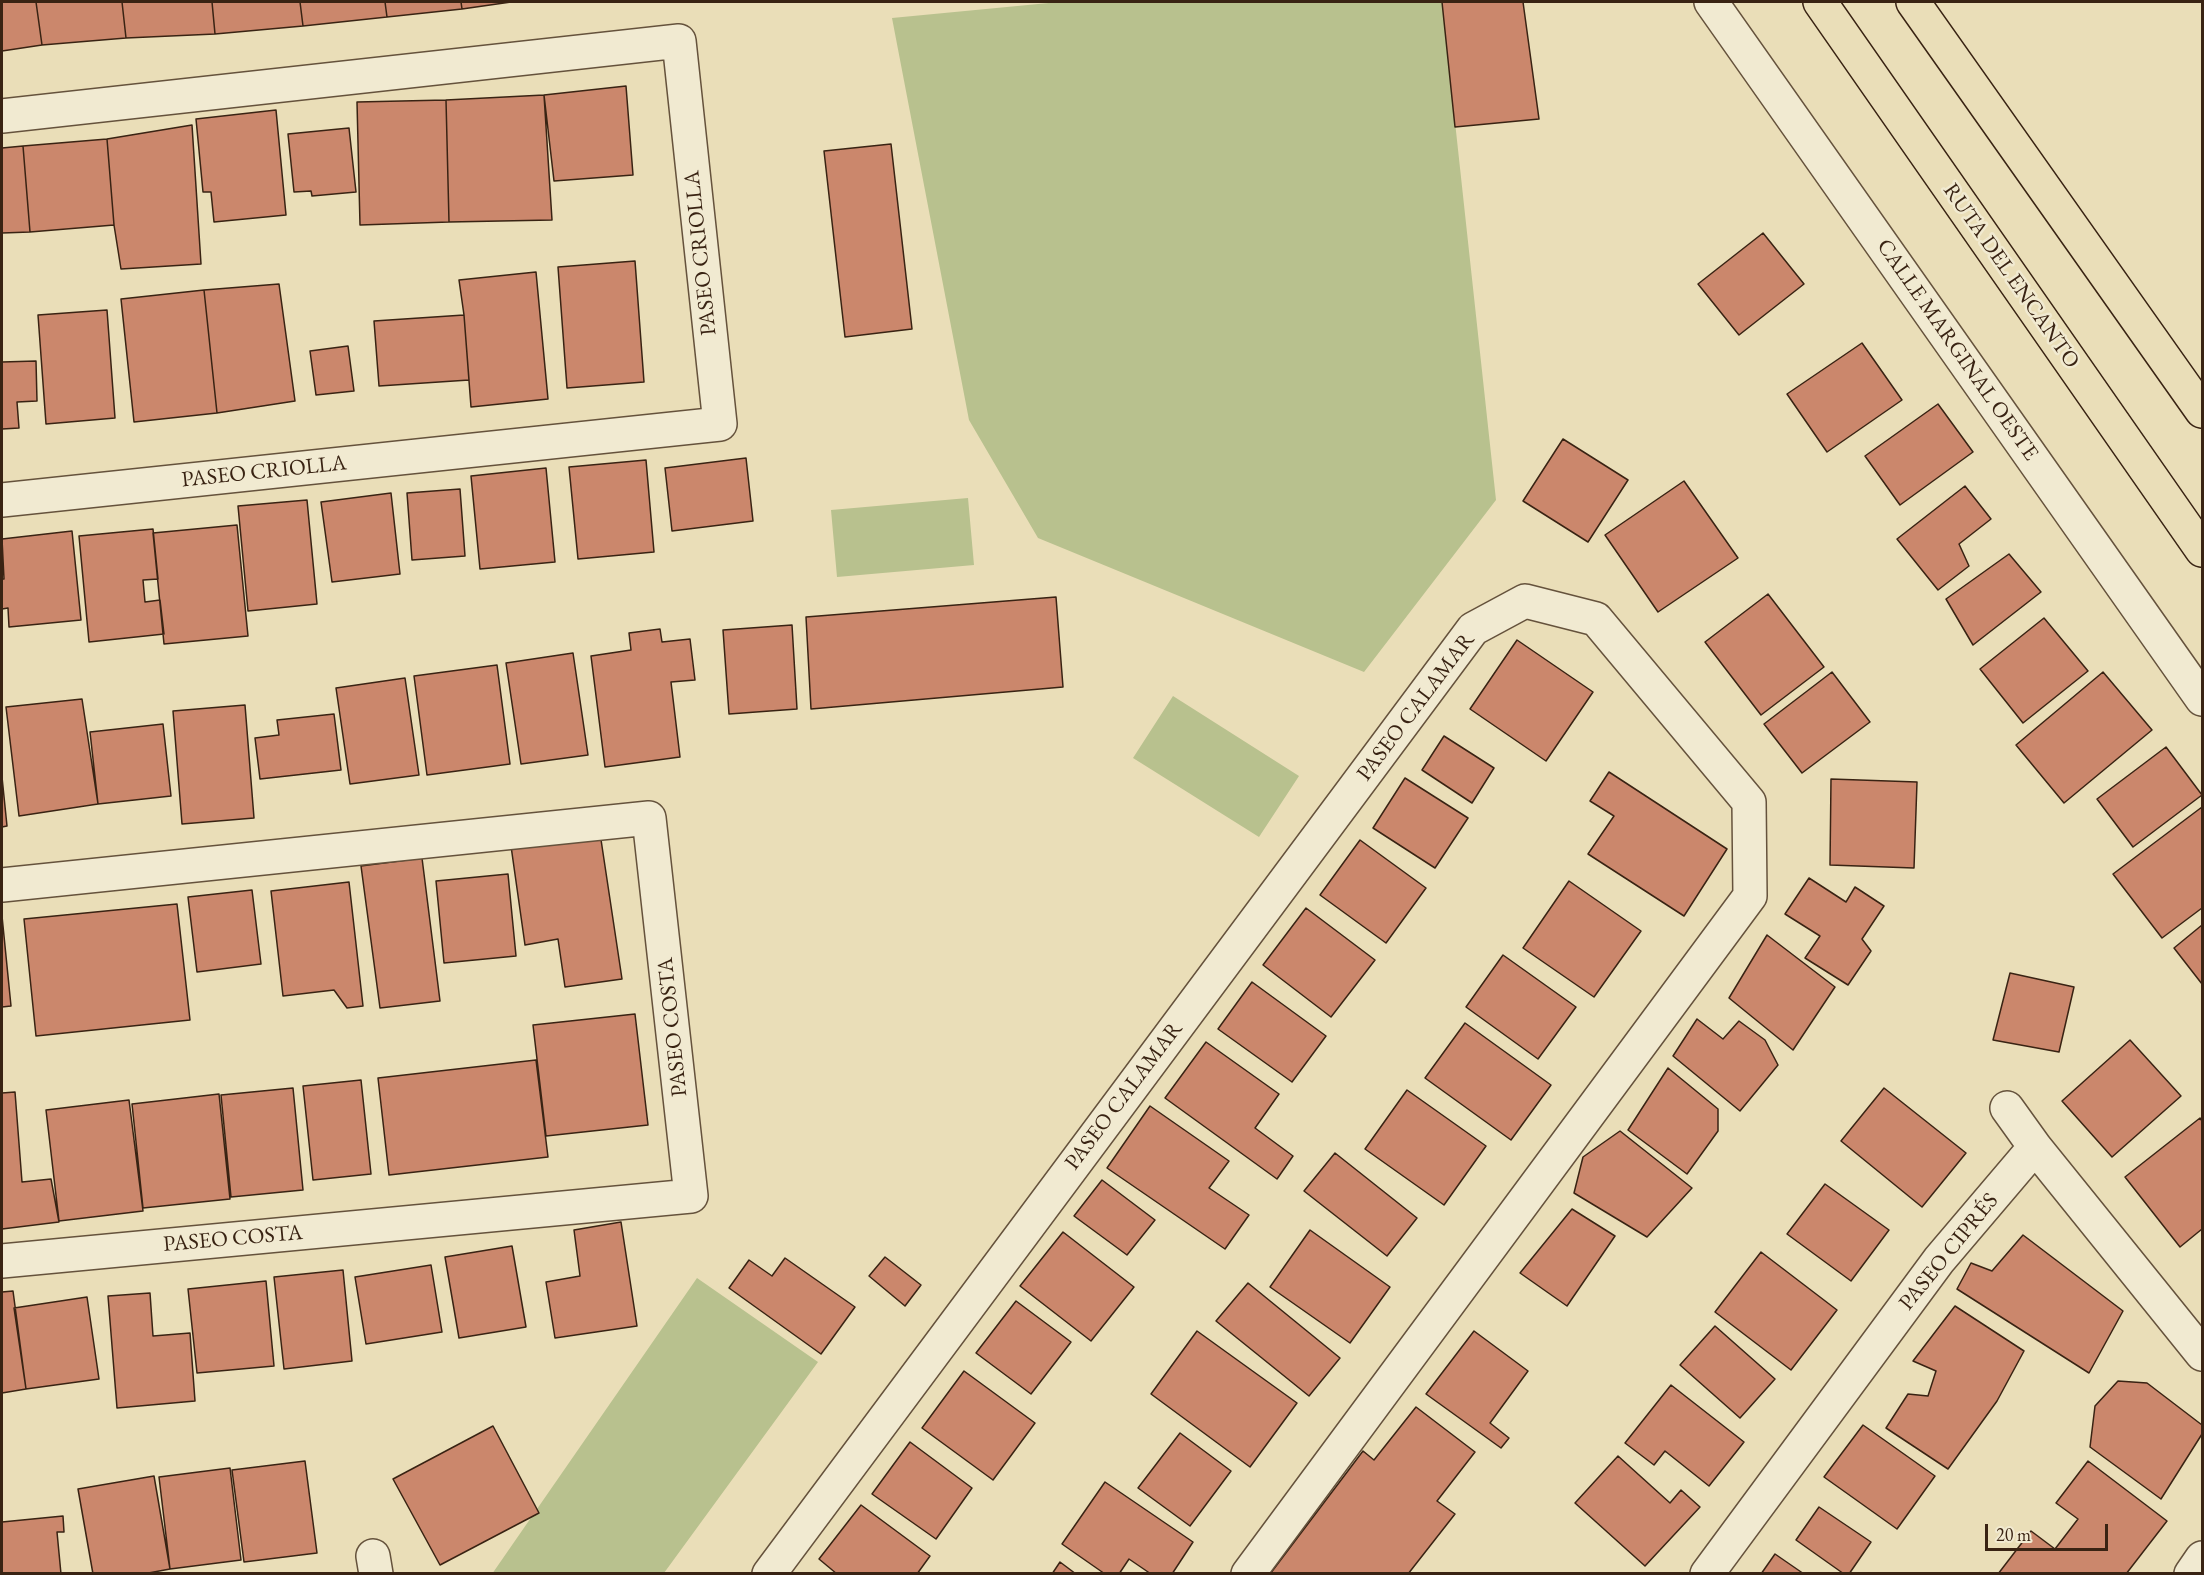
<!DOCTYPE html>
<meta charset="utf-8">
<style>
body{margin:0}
#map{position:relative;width:2204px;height:1575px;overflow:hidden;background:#eadeb8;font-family:"EB Garamond",serif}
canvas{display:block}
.frame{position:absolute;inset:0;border:3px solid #392313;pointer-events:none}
.scale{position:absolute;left:1985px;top:1524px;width:123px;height:27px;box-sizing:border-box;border:3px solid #392313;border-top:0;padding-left:8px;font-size:18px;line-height:21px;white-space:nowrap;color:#392313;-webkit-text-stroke:4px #f1ead1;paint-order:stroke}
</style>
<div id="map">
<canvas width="2204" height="1575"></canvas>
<div class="frame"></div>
<div class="scale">20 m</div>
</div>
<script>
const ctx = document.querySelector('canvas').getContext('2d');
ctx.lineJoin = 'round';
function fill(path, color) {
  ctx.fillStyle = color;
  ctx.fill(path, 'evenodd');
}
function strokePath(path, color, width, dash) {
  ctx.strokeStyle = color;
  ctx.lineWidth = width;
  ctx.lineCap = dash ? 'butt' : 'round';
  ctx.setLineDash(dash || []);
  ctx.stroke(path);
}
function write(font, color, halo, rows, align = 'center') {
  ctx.font = font + ' "EB Garamond",serif';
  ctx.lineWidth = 5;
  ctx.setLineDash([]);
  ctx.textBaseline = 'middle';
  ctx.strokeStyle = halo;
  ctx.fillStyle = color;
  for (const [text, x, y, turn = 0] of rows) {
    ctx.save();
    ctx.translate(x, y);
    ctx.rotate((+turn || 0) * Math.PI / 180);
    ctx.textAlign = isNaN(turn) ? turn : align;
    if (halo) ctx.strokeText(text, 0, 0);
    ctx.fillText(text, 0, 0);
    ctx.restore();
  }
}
const green = new Path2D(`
 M1059,2H1442L1496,500L1364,672L1038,538L969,420L892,18Z
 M968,498L974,565L837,577L831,510Z
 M1173,696L1299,776L1259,837L1133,758Z
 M697,1278L818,1362L664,1573L492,1574Z`);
const building = new Path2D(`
 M2,2H36L42,45L2,51Z
 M36,2H122L126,38L42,45Z
 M122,2H212L215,34L126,38Z
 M212,2H300L303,26L215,34Z
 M300,2H385L387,17L303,26Z
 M385,2H461L462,9L387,17Z
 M461,2H511L462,9Z
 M1442,2H1523L1539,119L1455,127Z
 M626,86L633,175L554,181L544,95Z
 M544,95L552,220L449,222L446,100Z
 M446,100L449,222L360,225L357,102Z
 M276,110L286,215L214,222L211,192H203L196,119Z
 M192,125L201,264L121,269L114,225L107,139Z
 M349,128L356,192L312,196L311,191L294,192L288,134Z
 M107,139L114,225L30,232L23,146Z
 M891,144L912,329L845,337L824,151Z
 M23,146L30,232L2,233V148Z
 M1763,233L1804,284L1739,335L1698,284Z
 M635,261L644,382L567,388L558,267Z
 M536,272L548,399L471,407L464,315L459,280Z
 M279,284L295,401L217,413L204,290Z
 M204,290L217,413L134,422L121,299Z
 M107,310L115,418L46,424L38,315Z
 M464,315L469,380L379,386L374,321Z
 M1862,343L1902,400L1827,452L1787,394Z
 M348,346L354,391L316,395L310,351Z
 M36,361L37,401L17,402L19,428L2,429V362Z
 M1938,404L1973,452L1900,505L1865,456Z
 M1563,439L1628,480L1588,542L1523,501Z
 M746,458L753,521L672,531L665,468Z
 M646,460L654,552L578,559L569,467Z
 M546,468L555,562L480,569L471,476Z
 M1684,481L1738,558L1658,612L1605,535Z
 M1965,486L1991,519L1959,544L1969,566L1938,590L1897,539Z
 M460,489L465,556L412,560L407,493Z
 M391,493L400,574L332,582L321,502Z
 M307,500L317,604L248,611L238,506Z
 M237,525L248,636L164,644L153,533Z
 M153,529L158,579L143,580L145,602L160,600L164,634L89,642L79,536Z
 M72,531L81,620L9,627L8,608L2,609V579H4L2,539Z
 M2009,554L2041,592L1973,645L1946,599Z
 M1768,594L1824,667L1761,715L1705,642Z
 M1056,597L1063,687L811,709L806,617Z
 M2044,618L2088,671L2023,723L1980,669Z
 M792,625L797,709L729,714L723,630Z
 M660,629L662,642L690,639L695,680L671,682L680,757L605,767L591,656L631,650L629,633Z
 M1517,640L1593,692L1546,761L1470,709Z
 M573,653L588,755L521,764L506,663Z
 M497,665L510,764L427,775L414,676Z
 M1832,672L1870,722L1802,773L1764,724Z
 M2103,672L2152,730L2064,803L2016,745Z
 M405,678L419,775L350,784L336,688Z
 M82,699L98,804L19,816L6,707Z
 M245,705L254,818L182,824L173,711Z
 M334,714L341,770L260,779L255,738L279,735L277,720Z
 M163,724L171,796L98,804L90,732Z
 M1444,736L1494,768L1472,803L1422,770Z
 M2166,747L2202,795L2133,847L2097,799Z
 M1609,772L1727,849L1684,916L1588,854L1614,816L1590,801Z
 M2,777L7,826L2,827Z
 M1405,778L1468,818L1435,868L1373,828Z
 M1831,779L1917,782L1914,868L1830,865Z
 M2202,807V908L2162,938L2113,874Z
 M600,833L622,979L565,987L558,939L525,945L511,846Z
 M1360,840L1426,888L1386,943L1320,895Z
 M422,858L440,1001L380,1008L361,866Z
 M508,874L516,956L444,963L436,881Z
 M1809,878L1846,902L1855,887L1884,906L1862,939L1871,951L1848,985L1805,958L1820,936L1785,914Z
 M1569,881L1641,931L1594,997L1523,948Z
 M349,882L363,1006L347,1008L334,990L283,996L271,891Z
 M252,890L261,964L197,972L188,897Z
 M177,904L190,1020L36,1036L24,919Z
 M1306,908L1375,960L1331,1017L1263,965Z
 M2,916L11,1006L2,1007Z
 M2202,925V984L2174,948Z
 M1767,935L1835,987L1793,1050L1729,998Z
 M1503,955L1576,1007L1538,1059L1466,1007Z
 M2010,973L2074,987L2059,1052L1993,1040Z
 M1252,982L1326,1036L1292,1082L1218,1029Z
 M635,1014L648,1125L546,1136L533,1025Z
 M1697,1019L1723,1039L1739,1021L1765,1040L1778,1065L1740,1111L1673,1056Z
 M1465,1023L1551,1085L1511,1140L1425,1078Z
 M2130,1040L2181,1096L2112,1157L2062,1101Z
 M1206,1042L1279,1094L1255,1128L1293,1156L1277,1179L1165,1098Z
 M536,1060L548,1157L389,1175L378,1078Z
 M1668,1068L1718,1109V1131L1687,1174L1628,1130Z
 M361,1080L371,1174L313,1180L303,1086Z
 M293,1088L303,1190L231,1197L221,1095Z
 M1884,1088L1966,1153L1922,1207L1841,1141Z
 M1407,1090L1486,1146L1444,1205L1365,1149Z
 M15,1092L22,1182L51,1179L59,1222L2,1229V1093Z
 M219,1094L230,1199L143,1208L132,1104Z
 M129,1100L143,1211L59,1221L46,1110Z
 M1150,1106L1229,1161L1209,1188L1249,1215L1225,1249L1107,1168Z
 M2200,1118L2202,1121V1229L2180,1247L2125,1177Z
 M1620,1131L1692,1188L1647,1237L1574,1193L1583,1157Z
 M1335,1153L1417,1218L1387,1256L1304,1191Z
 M1102,1180L1155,1220L1127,1255L1074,1216Z
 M1825,1184L1889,1230L1851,1281L1787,1234Z
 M1572,1209L1615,1236L1567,1306L1520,1273Z
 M621,1222L637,1326L555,1338L546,1282L580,1276L574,1230Z
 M1310,1230L1390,1287L1350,1343L1270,1287Z
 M1063,1232L1134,1287L1091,1341L1020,1286Z
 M2023,1235L2123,1311L2089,1373L1957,1289L1971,1263L1992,1271Z
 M512,1246L526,1327L459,1338L445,1257Z
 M1761,1252L1837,1310L1791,1370L1715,1312Z
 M885,1257L921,1285L905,1306L869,1276Z
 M785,1258L855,1307L821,1354L729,1288L749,1260L772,1276Z
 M431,1265L442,1332L366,1344L355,1277Z
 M343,1270L352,1361L284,1369L274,1277Z
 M266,1281L274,1366L197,1373L188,1289Z
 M1248,1283L1340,1358L1309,1396L1216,1321Z
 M13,1291L26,1389L2,1393V1292Z
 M150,1293L153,1336L190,1333L195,1401L117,1408L108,1296Z
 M87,1297L99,1379L26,1389L14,1308Z
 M1016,1301L1071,1342L1031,1394L976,1353Z
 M1955,1306L2024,1351L1997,1401L1948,1469L1886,1428L1908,1394L1928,1396L1936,1371L1913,1361Z
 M1715,1326L1775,1379L1740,1418L1680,1365Z
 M1197,1331L1297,1403L1250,1467L1151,1394Z
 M1474,1331L1528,1371L1490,1423L1509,1438L1501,1448L1426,1394Z
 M964,1371L1035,1423L993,1480L922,1428Z
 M2118,1381L2147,1383L2202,1425V1434L2161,1499L2090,1447L2095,1406Z
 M1671,1385L1744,1442L1709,1486L1665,1451L1654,1465L1625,1443Z
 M1416,1407L1475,1452L1437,1501L1455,1514L1408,1574H1270L1363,1451L1374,1460Z
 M1863,1425L1935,1476L1897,1529L1824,1477Z
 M493,1426L539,1513L440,1565L393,1479Z
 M1180,1433L1231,1471L1190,1526L1138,1488Z
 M910,1442L972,1488L936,1539L872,1494Z
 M1618,1456L1670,1503L1681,1490L1700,1507L1645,1566L1575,1503Z
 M305,1461L317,1553L244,1562L232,1470Z
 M2088,1461L2167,1521L2126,1574H1998L2031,1531L2055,1549L2078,1519L2056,1503Z
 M230,1468L241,1560L170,1569L159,1477Z
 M154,1476L170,1569L143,1574H93L78,1489Z
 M1105,1482L1193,1542L1172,1574H1151L1129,1559L1119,1574H1105L1062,1544Z
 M861,1505L930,1556L917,1574H837L819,1559Z
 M1819,1507L1871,1542L1849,1574H1844L1796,1540Z
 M63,1516L64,1532H57L61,1574H2V1522Z
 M1775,1554L1804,1574H1761Z
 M1060,1562L1076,1574H1052Z`);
const minor = new Path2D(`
 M1711,2L2202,699
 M2,116L679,41L720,424L2,500
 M2,885L649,818L691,1196L2,1261
 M2007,1108L2035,1147L2202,1354
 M373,1556L376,1574
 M769,1574L1473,629L1525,601L1596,619L1749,802L1750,896L1248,1574
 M1707,1574L1939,1260L2035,1147
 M2191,1574L2202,1558`);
const major = new Path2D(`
 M1820,2L2202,550
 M1913,2L2202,411`);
const streetNames = [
 ["PASEO CRIOLLA",701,253,-96],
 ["RUTA DEL ENCANTO",2011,276,55],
 ["CALLE MARGINAL OESTE",1957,350,55],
 ["PASEO CRIOLLA",264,472,-6],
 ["PASEO CALAMAR",1416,707,-53],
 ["PASEO COSTA",673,1027,-96],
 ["PASEO CALAMAR",1124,1096,-53],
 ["PASEO COSTA",233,1239,-5],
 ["PASEO CIPRÉS",1949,1252,-51]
];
fill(green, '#b8c18e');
fill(building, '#cb876c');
strokePath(building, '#392313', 1.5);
strokePath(minor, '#65523c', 36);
strokePath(major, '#392313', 36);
strokePath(minor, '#f1ead1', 33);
strokePath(major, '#eadeb8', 33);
write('22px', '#392313', '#f1ead1', streetNames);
</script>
